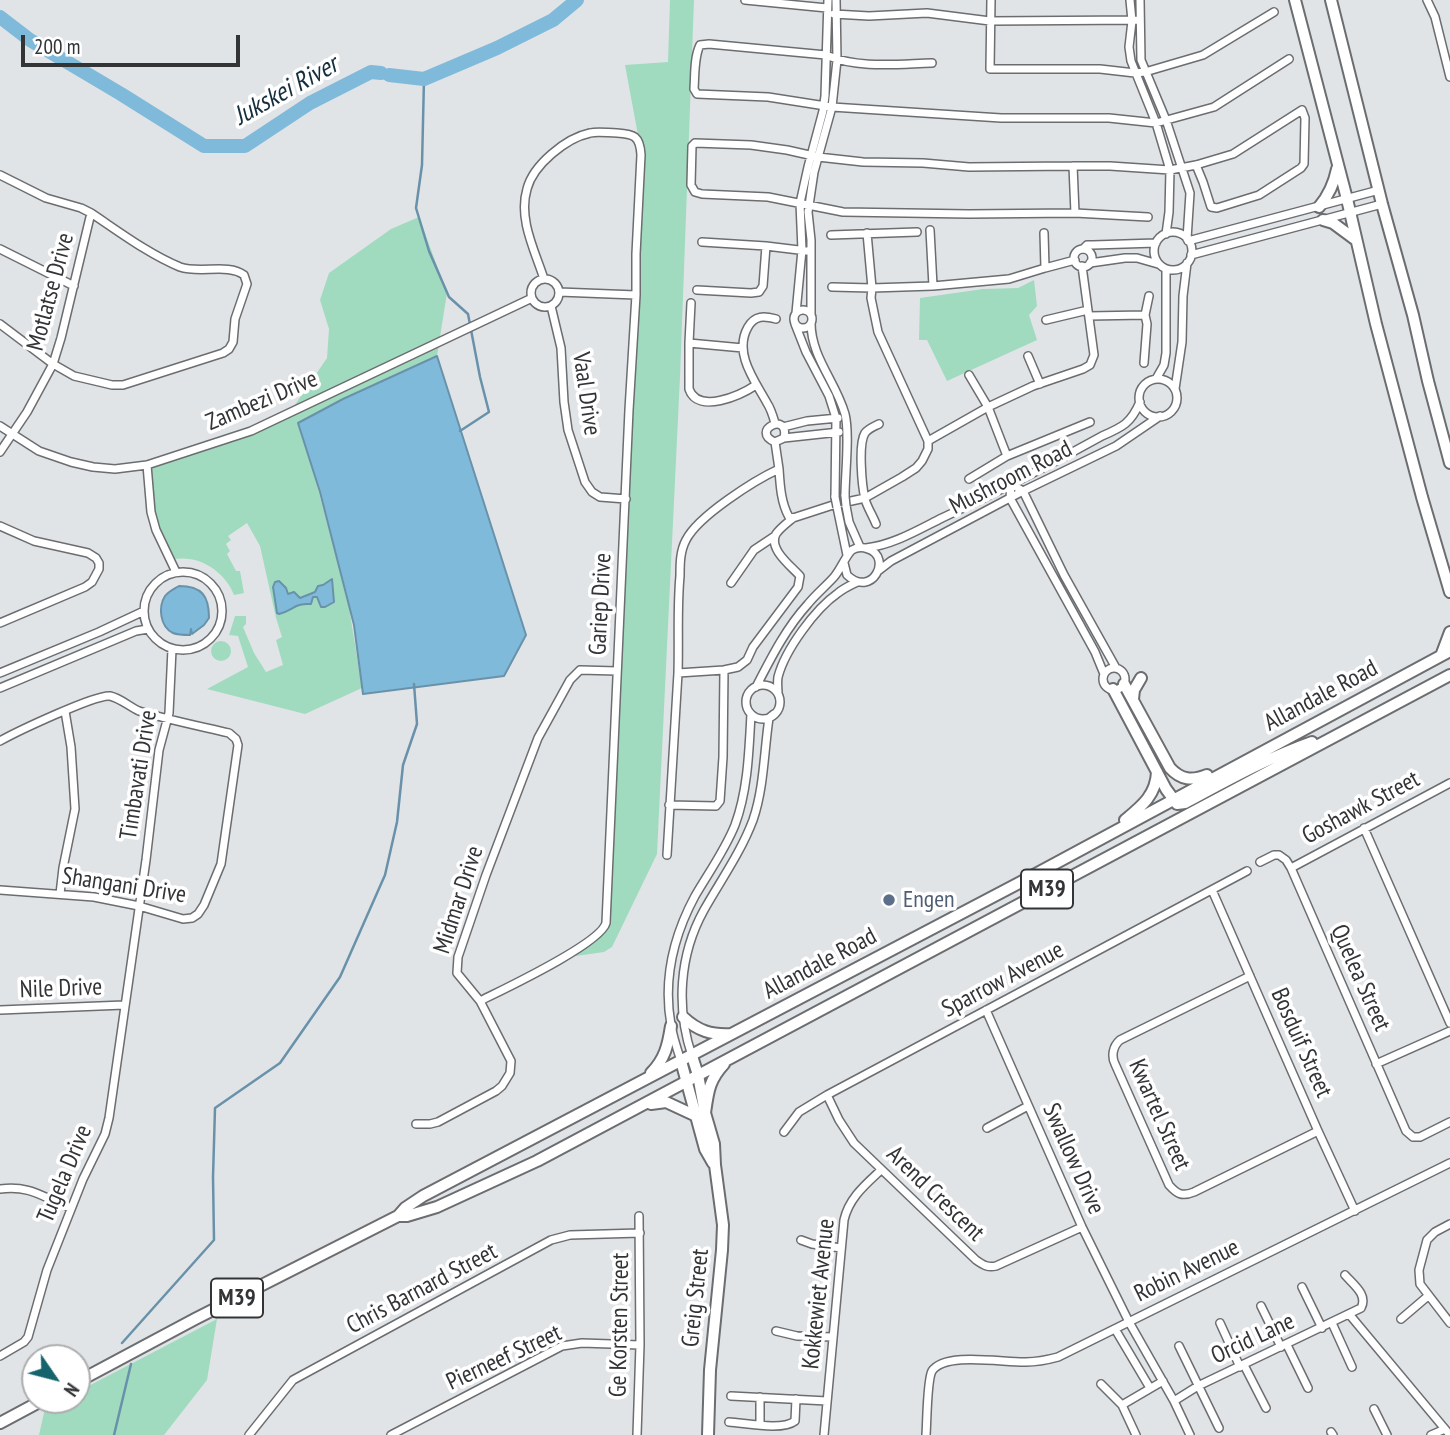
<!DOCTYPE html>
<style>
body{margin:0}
#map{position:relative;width:1450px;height:1435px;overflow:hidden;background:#e1e4e7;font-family:"PT Sans Narrow",sans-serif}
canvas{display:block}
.north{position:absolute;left:21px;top:1344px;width:70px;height:70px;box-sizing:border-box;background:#fff;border:2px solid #adaeaf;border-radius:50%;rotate:125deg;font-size:19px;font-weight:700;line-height:28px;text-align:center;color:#333436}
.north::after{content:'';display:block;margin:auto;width:24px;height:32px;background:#15636c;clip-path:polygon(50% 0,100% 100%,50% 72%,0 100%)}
.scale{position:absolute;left:21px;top:35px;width:219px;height:32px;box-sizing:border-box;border:4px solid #333436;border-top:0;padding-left:9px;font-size:21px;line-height:24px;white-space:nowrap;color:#333436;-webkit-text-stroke:5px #fff;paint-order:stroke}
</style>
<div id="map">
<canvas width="1450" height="1435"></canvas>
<div class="north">N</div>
<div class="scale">200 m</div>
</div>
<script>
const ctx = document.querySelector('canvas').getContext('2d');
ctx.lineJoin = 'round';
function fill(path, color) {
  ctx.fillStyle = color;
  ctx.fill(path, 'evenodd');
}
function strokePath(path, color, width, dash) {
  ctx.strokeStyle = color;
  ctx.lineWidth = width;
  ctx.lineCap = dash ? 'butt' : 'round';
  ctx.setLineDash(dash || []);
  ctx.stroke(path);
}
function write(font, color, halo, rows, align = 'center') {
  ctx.font = font + ' "PT Sans Narrow",sans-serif';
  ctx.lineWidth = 7;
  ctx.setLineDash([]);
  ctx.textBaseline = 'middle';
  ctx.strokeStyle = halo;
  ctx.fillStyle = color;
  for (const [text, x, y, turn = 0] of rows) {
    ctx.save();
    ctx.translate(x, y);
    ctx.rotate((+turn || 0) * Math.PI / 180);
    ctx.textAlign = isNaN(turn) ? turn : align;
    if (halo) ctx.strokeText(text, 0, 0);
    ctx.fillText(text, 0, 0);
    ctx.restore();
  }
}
const green = new Path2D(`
 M670,0H694L680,377L657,854L612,947L604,952L562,958L606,923L640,146L625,65L668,62Z
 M419,217L447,293L437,356L366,388L300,422L348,601L362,688L305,714L207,689L248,667L238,636L229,635L235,616H246V624L243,627L254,653L266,672L283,665L276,640L282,637L276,618L260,546L247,523L228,536L231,540L226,544L230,551L227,554L236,571H240L244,593L234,595C225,571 197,553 171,560L154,523L147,465L248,432L290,412L327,358L329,329L320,300L329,273L391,229Z
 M1034,280L1037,306L1029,315L1037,340L947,381L927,340H919L920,298L983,289L1018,288Z
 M211 651a10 10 0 1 1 20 0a10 10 0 1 1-20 0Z
 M217,1319L207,1380L164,1435H39L45,1408L62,1400H77V1392Z`);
const water = new Path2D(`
 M437,356L526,635L504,676L363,694L354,625L320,492L298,423L343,399Z
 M332,579L334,602L325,607H321L317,597H313L311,604C294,603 294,610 279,614L277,613L273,587L275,582L279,581L286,588L288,594L294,592L300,598L315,592L318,586L323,585Z
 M179,586C202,586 209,596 209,618L204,625L192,634L191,629L190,635C184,635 178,635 173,633C160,627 158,607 165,596C169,591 174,589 179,586Z`);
const stream = new Path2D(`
 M424,79L422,165L416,208L429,251L449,297L468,314L480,377L489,412L460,431
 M122,1343L214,1240L213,1177L215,1108L280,1063L340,977L385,875L397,822L403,765L417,724L414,684
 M114,1435L131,1364`);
const river = new Path2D(`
 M0,17L30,40L121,94L204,146H245L310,103L371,72L381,73
 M389,75L424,79L497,48L553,20L577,0`);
const street = new Path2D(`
 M745,0L827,8
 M991,0L990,69H1100L1135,73L1145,72L1203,55L1274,12
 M1130,0L1132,21L1129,47L1131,61L1156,123L1170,170L1169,212L1166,234
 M1140,0L1141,60L1166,120L1190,193L1187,239
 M1427,0L1435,17L1450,77
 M834,14L869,16L927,13L990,21L1140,20
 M932,63C897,64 858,69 826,55L709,44L700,45C694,57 695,75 694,89L697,94L768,97L832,107L1001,118H1109L1156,123L1214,107L1289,59
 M1073,166L969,167L923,163L863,162L818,157L787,150L751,145L695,143L692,146L691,185L695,192L702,194L768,197L843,212L969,214L1075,213L1148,217
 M0,175L46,198L81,208L91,213C118,231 150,255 180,267C200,274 228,263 244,275L247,284L235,319L233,342L229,349L223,353L123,385H112L74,376L53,364L0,324
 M1075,213L1073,166H1110L1170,170L1196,165L1233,154L1302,110L1305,118L1304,164L1301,168L1259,195L1217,208L1211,207L1203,182L1196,165
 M930,230L933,286
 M1154 251a19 19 0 1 1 38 0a19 19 0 1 1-38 0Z
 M1044,233L1045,268
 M831,235L917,232
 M1188,241L1379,190
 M702,242L766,246L807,251
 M0,249L74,286
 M1083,249L1087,245H1093L1156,243
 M1074 258a9 9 0 1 1 18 0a9 9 0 1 1-18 0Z
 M1191,255L1382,204
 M1075,260L1045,268L1009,279L933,286L872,288L871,298L878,332L928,441L988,407L1033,386L1083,369L1090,365L1094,355L1082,266
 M1090,263L1125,258H1137L1158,264
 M531 293a14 14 0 1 1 28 0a14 14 0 1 1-28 0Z
 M832,287L872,288L867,233
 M697,290L751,293L759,292L763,286L766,246
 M559,292L636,295
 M691,303L689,343L743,348
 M551,306L561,348L564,402L568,430L585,482L592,492L600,497L626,499
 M794 319a9 9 0 1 1 18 0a9 9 0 1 1-18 0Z
 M796,313L802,250L800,203L808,167L823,111L825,96L828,0
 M811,314V240L808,212L814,172L832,107L837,60L836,0
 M1145,315L1149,296
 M1089,316L1145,315L1147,324L1144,363
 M1046,320L1088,310
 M811,323C811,357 836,382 845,414C850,434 845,474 845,496
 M795,324L806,352L829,396L836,418L835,497
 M689,343V389C698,415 741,395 756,385
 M1028,356L1040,384
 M969,375L988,407L1007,456
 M1156,379L1164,365L1166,353V269
 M1139 398a19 19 0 1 1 38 0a19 19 0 1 1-38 0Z
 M1175,389L1182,342L1183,296L1187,263
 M775,423C773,416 771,409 767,403C755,381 733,353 748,327C755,315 764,316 776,319
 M0,426L39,451L71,462L93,467L115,469L147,465L251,431L532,298
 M783,427L807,421L838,418
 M784,438C790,410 749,431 775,442L784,438L839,432
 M0,452L27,412L53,364L61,338L91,213
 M147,465L151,512L156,530L176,572
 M779,469C780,485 781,503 789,517L793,518L833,505L865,498L902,477L916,468L922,461L928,449V441
 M969,479L1007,456L1090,422
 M846,506L849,522L860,547
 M837,507L847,555
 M876,524C873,516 867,507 865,499C862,486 858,444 865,433C869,428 873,427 879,424
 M0,526L34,541L88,553L96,558L99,563V569L92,582L85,587L0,623
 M866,548C893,545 918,530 942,518C996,493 1050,465 1102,436C1123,427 1131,423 1140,402
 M878,571L891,561L1023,491L1116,446L1160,416
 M144 611a39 39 0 1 1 78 0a39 39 0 1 1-78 0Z
 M731,583L754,550L775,536
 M1103 679a11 11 0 1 1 22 0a11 11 0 1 1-22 0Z
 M0,673L99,632L144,611
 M678,673C679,640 677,608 680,576C680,564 680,551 686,540C698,516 755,480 779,469L775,442
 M1104,674L1095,652L1010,498L1011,484L1023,491L1064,575L1116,668
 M746 702a17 17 0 1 1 34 0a17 17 0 1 1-34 0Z
 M756,687C771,658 786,628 808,604C816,594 826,586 834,577C841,569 846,555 852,550C857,547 863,547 868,549C893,557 872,599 847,575L844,563
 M0,688L136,631L148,629
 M778,694C778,688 777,683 778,677C785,650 815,609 838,593C844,588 851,585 857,582
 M0,741C16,732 96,694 110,696C120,698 130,707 139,711C169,720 199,726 229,733L236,739L238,745L221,864L204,905L198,914L192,918L183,919L139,906L94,897L0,890
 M669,805L716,806L720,801L723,757L724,670L738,667L747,660L753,647L798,587L800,576C791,566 768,549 776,534C780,528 787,523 793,518
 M1364,828L1450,1023
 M667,855L678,673L724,670
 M1260,862L1274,855H1279L1286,860L1291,868L1406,1131L1413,1137H1420L1450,1122
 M1291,868L1450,783
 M1212,890L1318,1131L1355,1211
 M60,894L63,868L75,809L71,747L65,711
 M1250,976L1120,1040C1113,1046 1111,1056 1115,1064L1169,1185C1177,1194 1182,1197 1194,1192L1318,1131
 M480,1001C504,989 600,944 606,923L629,410L636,295V254L641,155C640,136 634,134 617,133C608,133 598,131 590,133C566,138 533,165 527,189C518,219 535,251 544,279
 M0,1010L124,1005
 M986,1010L1082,1227L1129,1322L1174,1401L1190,1435
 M692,1056C676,1008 679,955 704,910C721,880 741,852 753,820C764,788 764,752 769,718L774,714
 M681,1061C677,1049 673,1037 671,1025C663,980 674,935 695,896C709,872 725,850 735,825C748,790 749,750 751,714
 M1376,1064L1450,1031
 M827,1095L839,1120L854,1143L976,1260C983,1265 988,1268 996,1266L1082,1227
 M416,1124H430L438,1122L496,1091L502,1086L510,1073L511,1061L480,1001L457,973L458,957L486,875L538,738L570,680L580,670L617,671
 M987,1128L1028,1106
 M784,1132L799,1112L827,1095L1247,871
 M0,1189C32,1185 43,1198 71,1208
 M1450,1224L1435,1232L1427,1240L1419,1270L1420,1284L1450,1323
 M801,1240L812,1244L841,1248
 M1302,1287L1322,1328
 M1261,1306L1281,1347
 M1349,1314L1450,1435
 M1401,1319L1428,1296
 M1220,1323L1240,1367
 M1332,1323L1352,1367
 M1115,1329L1150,1388
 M776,1331L797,1336L833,1337
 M1287,1345L1308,1388
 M1179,1346L1219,1428
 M0,1356L24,1342L28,1337L47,1270L83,1179L105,1134L109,1118L146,860L159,750L169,713L172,649
 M1244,1365L1266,1408
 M1101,1384L1122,1405L1136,1435
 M731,1396L827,1401
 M760,1397V1425
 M1174,1401L1198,1386L1361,1308C1368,1295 1354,1285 1345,1275
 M1122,1405L1163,1381
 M1374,1409L1387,1435
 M729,1422C746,1423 782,1431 795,1421L796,1399
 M1331,1432L1333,1435
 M249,1435L293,1380L551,1240L570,1235L640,1233
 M391,1435L562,1346L582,1343L640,1345
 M637,1435L640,1345L639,1216
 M824,1435L844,1220C849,1198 865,1185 881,1170
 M926,1435C927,1422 927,1380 932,1371C945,1351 1005,1363 1026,1362C1038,1362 1047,1360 1058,1357L1450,1163
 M1431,1435L1445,1429`);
const secondary = new Path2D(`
 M1295,0L1347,199L1376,324L1422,497L1450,592
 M1331,0L1382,204L1413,315L1428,381L1450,463
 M1319,207C1329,195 1334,184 1337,169
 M1323,220L1333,223L1356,240
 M692,1056L698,1075L705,1113L714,1144L715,1165L723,1225L722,1250L710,1370L708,1435
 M681,1061L705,1149L713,1163`);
const primary = new Path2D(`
 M1441,656L1450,632
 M1124,684L1170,768C1181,780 1192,781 1207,775
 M1113,689L1166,789L1177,804L1185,803C1226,781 1267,758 1312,742
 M1133,699L1134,690L1141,678
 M1125,820C1142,806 1156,795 1157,772
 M683,1017C698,1031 711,1035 731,1034
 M651,1073C665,1059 668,1045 671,1026
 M651,1104L666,1102L694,1115
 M705,1113C708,1092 709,1080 724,1064
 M398,1216H407L437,1207L537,1161L1450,675
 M77,1382L195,1319L398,1216L405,1208L423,1196L1019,883L1450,651
 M0,1423L43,1400`);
const streetBridge = new Path2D(`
 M845,496L846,506
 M835,497L837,507`);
const markers = [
 [889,900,7,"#5c6f8a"]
];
const shields = [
 [1047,889,52],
 [237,1298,52]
];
const shieldNames = [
 ["M39",1047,889],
 ["M39",237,1298]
];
const streetNames = [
 ["Motlatse Drive",51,292,-75],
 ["Vaal Drive",586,394,82],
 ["Zambezi Drive",262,401,-23],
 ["Mushroom Road",1011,478,-27],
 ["Gariep Drive",601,604,-87],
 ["Allandale Road",1321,696,-28],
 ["Timbavati Drive",139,775,-81],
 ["Goshawk Street",1361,808,-28],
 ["Shangani Drive",124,886,9],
 ["Midmar Drive",459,900,-72],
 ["Allandale Road",820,964,-28],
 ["Quelea Street",1360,978,66],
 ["Sparrow Avenue",1003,980,-28],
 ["Nile Drive",61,989,-2],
 ["Bosduif Street",1301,1043,66],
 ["Kwartel Street",1159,1115,66],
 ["Swallow Drive",1073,1159,66],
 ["Tugela Drive",65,1174,-67],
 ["Arend Crescent",935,1194,44],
 ["Robin Avenue",1187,1271,-26],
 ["Chris Barnard Street",422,1289,-28],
 ["Kokkewiet Avenue",819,1294,-84],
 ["Greig Street",696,1298,-84],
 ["Ge Korsten Street",620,1325,-89],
 ["Orcid Lane",1253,1339,-25],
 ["Pierneef Street",504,1358,-25]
];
const serviceNames = [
 ["Engen",903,900]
];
const waterNames = [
 ["Jukskei River",286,91,-29]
];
fill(green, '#a0dbbf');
fill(water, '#80badb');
strokePath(water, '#6992aa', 2);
strokePath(stream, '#6992aa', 2.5);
strokePath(river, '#80badb', 14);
strokePath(street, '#6b6d70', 10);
strokePath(secondary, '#6b6d70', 14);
strokePath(primary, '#6b6d70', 14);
strokePath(street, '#fff', 7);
strokePath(secondary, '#fff', 10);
strokePath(primary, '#fff', 10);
strokePath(streetBridge, '#6b6d70', 10, []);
strokePath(streetBridge, '#fff', 7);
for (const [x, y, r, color] of markers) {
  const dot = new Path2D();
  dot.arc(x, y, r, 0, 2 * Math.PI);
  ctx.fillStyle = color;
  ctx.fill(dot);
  strokePath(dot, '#fff', 2.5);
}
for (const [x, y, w] of shields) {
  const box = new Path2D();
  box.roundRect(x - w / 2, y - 19.5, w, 39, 5);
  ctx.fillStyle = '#fff';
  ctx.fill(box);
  strokePath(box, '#333436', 2);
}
write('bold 23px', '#333436', null, shieldNames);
write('24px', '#333436', '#fff', streetNames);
write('24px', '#4e5e75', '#fff', serviceNames, 'left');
write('italic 26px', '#132e3d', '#fff', waterNames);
</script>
